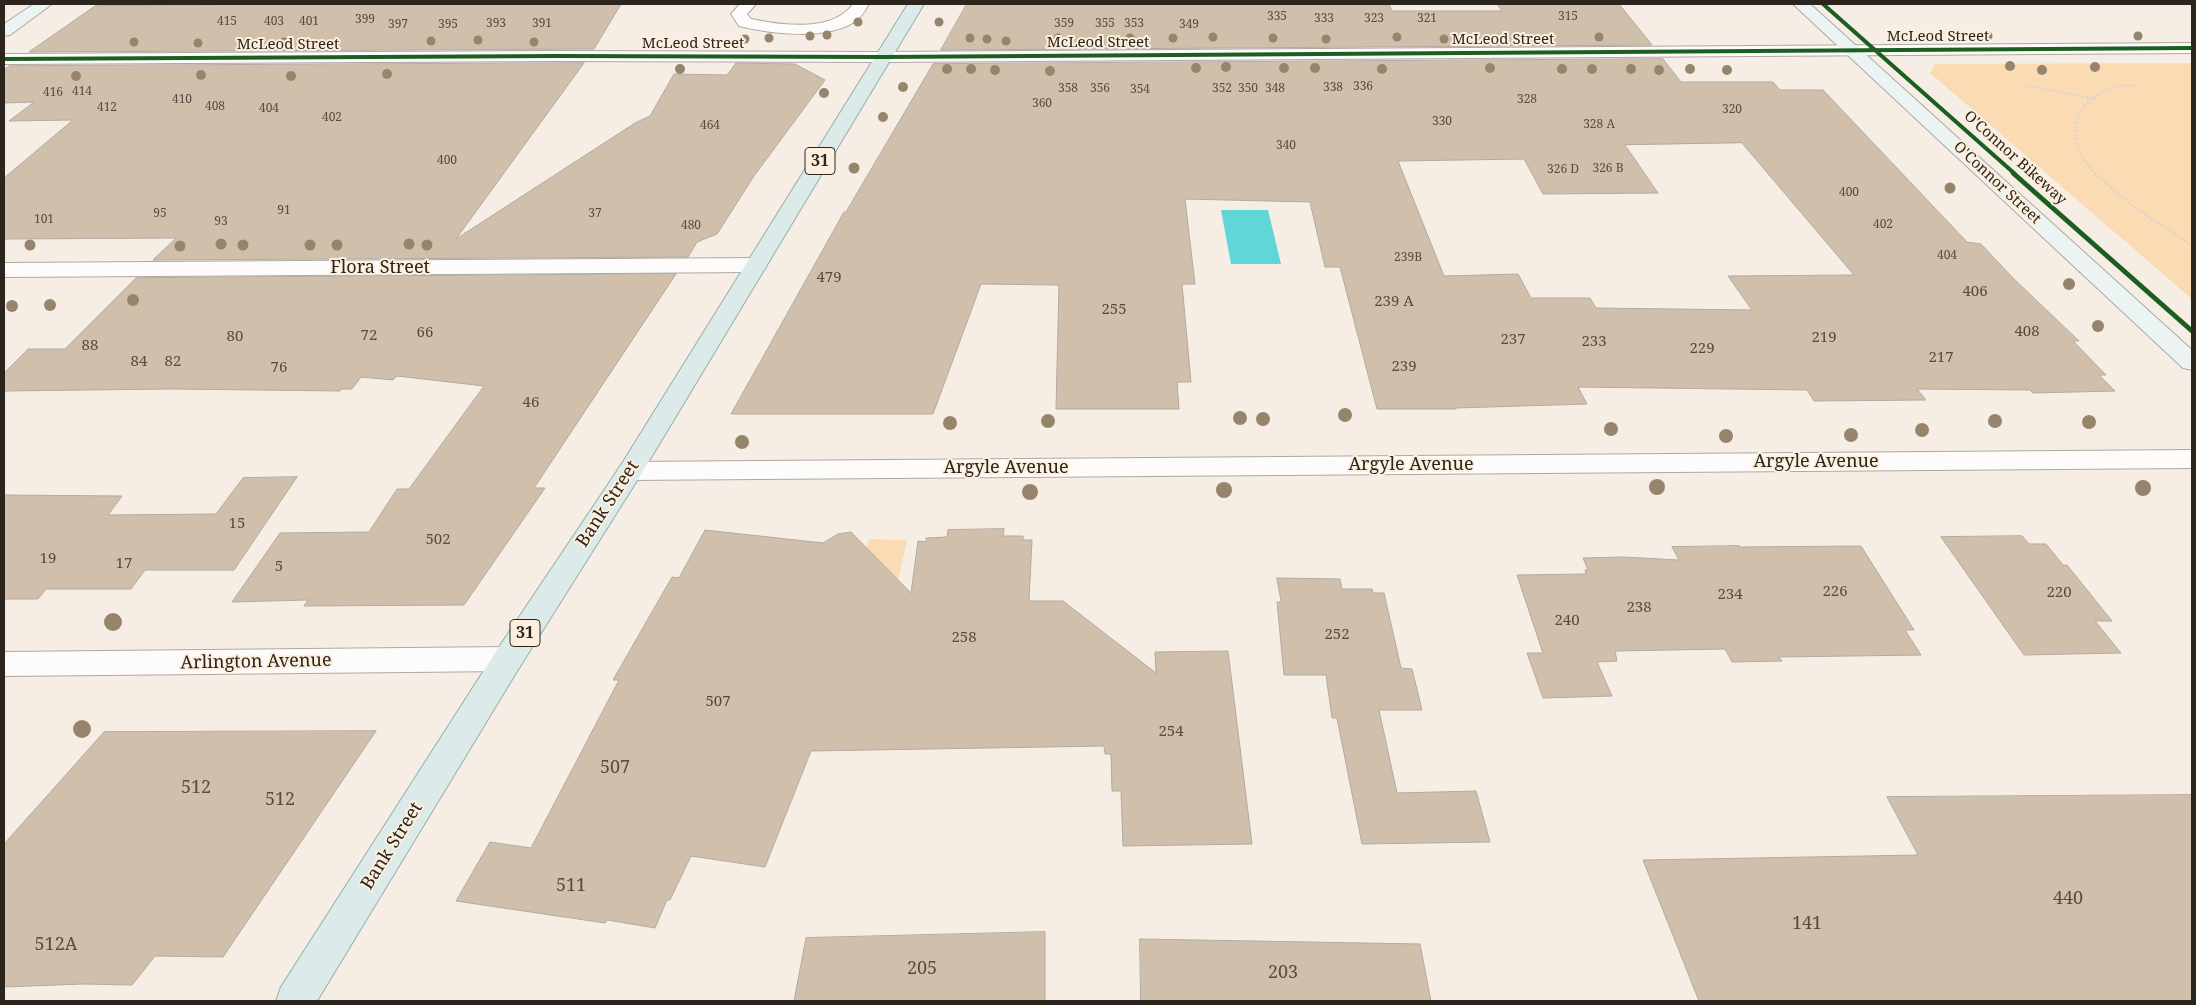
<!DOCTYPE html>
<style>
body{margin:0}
#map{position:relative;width:2196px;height:1005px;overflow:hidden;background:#f6eee5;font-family:"Noto Serif",serif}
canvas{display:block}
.frame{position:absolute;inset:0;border:5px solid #2b251d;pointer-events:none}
</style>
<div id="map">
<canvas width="2196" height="1005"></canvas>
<div class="frame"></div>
</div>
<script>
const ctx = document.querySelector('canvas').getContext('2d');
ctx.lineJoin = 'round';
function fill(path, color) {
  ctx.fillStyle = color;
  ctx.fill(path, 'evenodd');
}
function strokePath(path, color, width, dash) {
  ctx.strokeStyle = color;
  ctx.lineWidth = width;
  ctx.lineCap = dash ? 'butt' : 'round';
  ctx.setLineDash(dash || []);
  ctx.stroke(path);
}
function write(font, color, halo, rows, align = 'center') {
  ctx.font = font + ' "Noto Serif",serif';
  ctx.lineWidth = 4;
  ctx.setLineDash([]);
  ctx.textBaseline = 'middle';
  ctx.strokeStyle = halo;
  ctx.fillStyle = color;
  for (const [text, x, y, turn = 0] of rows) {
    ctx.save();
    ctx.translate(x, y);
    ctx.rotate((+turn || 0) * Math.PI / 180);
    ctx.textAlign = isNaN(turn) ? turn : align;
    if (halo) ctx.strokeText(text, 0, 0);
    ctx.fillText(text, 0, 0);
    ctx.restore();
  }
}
const green = new Path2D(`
 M2192,63V299L1930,73L1935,64Z
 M869,539L907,540L895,594L856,592Z`);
const water = new Path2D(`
 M1221,210H1268L1281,264H1231Z`);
const building = new Path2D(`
 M276,4H621L594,49L29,52L95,6Z
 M967,4H1389L1392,11H1502L1497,4H1619L1652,45L941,50Z
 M1663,59L1681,82H1773L1780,90H1823L1967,242L1981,244L2013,278L2079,341H2073L2106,375H2099L2115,391L2033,393L2030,390L1917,389L1926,400L1814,401L1807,390L1578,387L1587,404L1456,408V409H1377L1340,267H1325L1310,202L1185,199L1195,284H1182L1191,382H1177L1179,409H1056L1059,285L981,284L933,414H731L844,212H846L933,64ZM1742,143L1854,275L1728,276L1752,310L1596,308L1590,298H1531L1518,274L1444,276L1398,161L1524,159L1543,194L1658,193L1625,145Z
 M584,63L456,239L635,123L650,116L674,74L727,75L736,63L795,64L825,80L754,176L717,234L697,242L688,257L153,260L176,238L4,239V178L73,120L9,121L34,102L4,103V70L9,66Z
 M676,274L534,488H545L464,605L304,606L308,600L232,602L280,533L369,532L397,489H409L484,386L397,376L393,380L361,377L352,389H341L340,391L171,389L4,391V373L28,349H65L136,278Z
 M297,477L234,570H145L131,589H46L38,599H4V495L122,496L108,515L216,514L243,478Z
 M1004,529L1003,536H1023V540H1032L1029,601H1063L1156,673L1155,652L1228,651L1252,844L1123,846L1121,791H1112L1111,754H1105L1104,746L811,751L765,867L691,856L670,900H667L655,928L607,920L605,923L456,901L490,842L531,848L619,680H613L672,577L679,578L705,530L823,543L838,534L851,532L911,593L918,541L926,542V538L947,537L948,530Z
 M2022,536L2029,544H2046L2063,565H2067L2112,621H2095L2121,653L2024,655L1941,537Z
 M1739,546V547L1861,546L1914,630H1905L1921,655L1779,657L1782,661L1732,662L1725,649L1615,651L1617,661L1597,662L1612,696L1543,698L1527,653H1543L1517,575L1586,574L1585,570H1588L1583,558L1623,557L1679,560L1672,547Z
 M1277,578L1340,579L1342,589H1372L1373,593H1384L1401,668L1412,669L1422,710H1379L1397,793L1476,791L1490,842L1362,844L1337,718H1332L1326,675H1284L1277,602H1281Z
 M376,731L223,957L155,956L132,985L83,984L4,987V844L104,732Z
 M2192,795V1001H1699L1643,860L1918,855L1887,797Z
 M1045,932V1001H794L806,938Z
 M1140,939L1420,944L1431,1001H1141Z`);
const pathFar1 = new Path2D(`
 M2023,85L2096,99
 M2096,174C2065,144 2068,104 2111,88C2119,85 2129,86 2138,85`);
const path = new Path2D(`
 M2095,173L2134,207L2192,245`);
const service = new Path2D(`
 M740,4H756L747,14L751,19C781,25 832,33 853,4H869C866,9 862,16 857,20C830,41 771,34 739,26L731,14Z`);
const minor = new Path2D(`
 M2192,43V53L884,62L557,61L4,64V54L557,51L884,52Z
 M756,258L764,260L767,265L764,270L756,272L4,277V263Z
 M2192,450V468L630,480L621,477L617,471L621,465L630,462Z
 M508,647L519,650L524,659L519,668L508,671L4,676V652Z`);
const secondary = new Path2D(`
 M34,4H52L10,35L4,36V24Z
 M1793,4H1810L2192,350V370L2183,368Z`);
const primary = new Path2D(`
 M908,4H924L643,471L519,668L317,1001H276L281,987L497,650L621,465Z`);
const cyclewayFar1 = new Path2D(`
 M1823,4L2015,174
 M4,59L557,56L884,57L2192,48`);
const cycleway = new Path2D(`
 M2013,173L2192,331`);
const trees = [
 [858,22,4.5],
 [939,22,4.5],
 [827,35,4.5],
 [810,36,4.5],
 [1988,36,4.5],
 [2138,36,4.5],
 [1213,37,4.5],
 [1397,37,4.5],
 [1599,37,4.5],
 [1899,37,4.5],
 [769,38,4.5],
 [970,38,4.5],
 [1058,38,4.5],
 [1130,38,4.5],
 [1173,38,4.5],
 [1273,38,4.5],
 [745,39,4.5],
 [987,39,4.5],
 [1326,39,4.5],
 [1444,39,4.5],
 [478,40,4.5],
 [431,41,4.5],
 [1006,41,4.5],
 [134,42,4.5],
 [284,42,4.5],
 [534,42,4.5],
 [198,43,4.5],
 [248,44,4.5],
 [2010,66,5],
 [1226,67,5],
 [2095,67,5],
 [1196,68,5],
 [1284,68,5],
 [1315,68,5],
 [1490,68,5],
 [680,69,5],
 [947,69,5],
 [971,69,5],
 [1382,69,5],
 [1562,69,5],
 [1592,69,5],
 [1631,69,5],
 [1690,69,5],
 [995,70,5],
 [1659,70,5],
 [1727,70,5],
 [2042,70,5],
 [1050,71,5],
 [387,74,5],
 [201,75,5],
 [76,76,5],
 [291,76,5],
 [903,87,5],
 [824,93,5],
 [883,117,5],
 [854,168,5.5],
 [1950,188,5.5],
 [221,244,5.5],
 [409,244,5.5],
 [30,245,5.5],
 [243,245,5.5],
 [310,245,5.5],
 [337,245,5.5],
 [427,245,5.5],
 [180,246,5.5],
 [2069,284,6],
 [133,300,6],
 [50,305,6],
 [12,306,6],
 [2098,326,6],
 [1345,415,7],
 [1240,418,7],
 [1263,419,7],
 [1048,421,7],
 [1995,421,7],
 [2089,422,7],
 [950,423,7],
 [1611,429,7],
 [1922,430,7],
 [1851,435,7],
 [1726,436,7],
 [742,442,7],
 [1657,487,8],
 [2143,488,8],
 [1224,490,8],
 [1030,492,8],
 [113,622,9],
 [82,729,9]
];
const farNumbernames = [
 ["335",1277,17],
 ["315",1568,17],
 ["333",1324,19],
 ["323",1374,19],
 ["321",1427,19],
 ["399",365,20],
 ["415",227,22],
 ["403",274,22],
 ["401",309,22],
 ["393",496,24],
 ["391",542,24],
 ["359",1064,24],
 ["355",1105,24],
 ["353",1134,24],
 ["397",398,25],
 ["395",448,25],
 ["349",1189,25],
 ["336",1363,87],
 ["338",1333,88],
 ["358",1068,89],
 ["356",1100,89],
 ["352",1222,89],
 ["350",1248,89],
 ["348",1275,89],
 ["354",1140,90],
 ["414",82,92],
 ["416",53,93],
 ["410",182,100],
 ["328",1527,100],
 ["360",1042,104],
 ["408",215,107],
 ["412",107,108],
 ["404",269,109],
 ["320",1732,110],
 ["402",332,118],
 ["330",1442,122],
 ["328 A",1599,125],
 ["464",710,126],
 ["340",1286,146],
 ["400",447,161],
 ["326 B",1608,169],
 ["326 D",1563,170],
 ["400",1849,193],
 ["91",284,211],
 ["95",160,214],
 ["37",595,214],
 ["101",44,220],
 ["93",221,222],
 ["402",1883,225],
 ["480",691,226],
 ["404",1947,256],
 ["239B",1408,258]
];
const farStreetnames = [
 ["McLeod Street",1938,37],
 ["McLeod Street",1503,40],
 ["McLeod Street",1098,43],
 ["McLeod Street",693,44],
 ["McLeod Street",288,45],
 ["O'Connor Bikeway",2015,158,42],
 ["O'Connor Street",1997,183,43]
];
const numberNames = [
 ["479",829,278],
 ["406",1975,292],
 ["239 A",1394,302],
 ["255",1114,310],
 ["408",2027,332],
 ["66",425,333],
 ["72",369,336],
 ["80",235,337],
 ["219",1824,338],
 ["237",1513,340],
 ["233",1594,342],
 ["88",90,346],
 ["229",1702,349],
 ["217",1941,358],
 ["84",139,362],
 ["82",173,362],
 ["239",1404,367],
 ["76",279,368],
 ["46",531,403],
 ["15",237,524],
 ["502",438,540],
 ["19",48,559],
 ["17",124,564],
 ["5",279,567],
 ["226",1835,592],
 ["220",2059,593],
 ["234",1730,595],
 ["238",1639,608],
 ["240",1567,621],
 ["252",1337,635],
 ["258",964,638],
 ["507",718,702],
 ["254",1171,732]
];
const shields = [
 [820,161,30],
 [525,633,30]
];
const shieldNames = [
 ["31",820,161],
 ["31",525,633]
];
const streetNames = [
 ["Flora Street",380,268],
 ["Argyle Avenue",1816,462],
 ["Argyle Avenue",1411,465],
 ["Argyle Avenue",1006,468],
 ["Bank Street",608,504,-57],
 ["Arlington Avenue",256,662,-1],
 ["Bank Street",392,846,-58]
];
const nearNumbernames = [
 ["507",615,768],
 ["512",196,788],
 ["512",280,800],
 ["511",571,886],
 ["440",2068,899],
 ["141",1807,924],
 ["512A",56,945],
 ["205",922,969],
 ["203",1283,973]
];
fill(green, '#fadbb4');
fill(water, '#60d6d9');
fill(building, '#d0c0ab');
strokePath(building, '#b1aaa2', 1);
strokePath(service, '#aea8a1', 2);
strokePath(minor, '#aea8a1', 2);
strokePath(secondary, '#aea8a1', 2);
strokePath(primary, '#95aeaa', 2);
strokePath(pathFar1, '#d6d4d1', 2, [2, 2]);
strokePath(path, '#d6d4d1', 2.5, [2, 2]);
fill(service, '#fefcfb');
fill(minor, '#fefcfb');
fill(secondary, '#ecf3f3');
fill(primary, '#dcebe9');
strokePath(cyclewayFar1, '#1b5e20', 4);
strokePath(cycleway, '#1b5e20', 5);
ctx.fillStyle = '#96856c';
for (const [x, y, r] of trees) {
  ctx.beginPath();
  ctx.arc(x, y, r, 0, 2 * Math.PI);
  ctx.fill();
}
write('12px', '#544c40', null, farNumbernames);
write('15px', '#2b251d', '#fdefde', farStreetnames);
write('15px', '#544c40', null, numberNames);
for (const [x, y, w] of shields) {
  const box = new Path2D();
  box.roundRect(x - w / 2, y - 13.5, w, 27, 4);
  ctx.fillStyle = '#fdefde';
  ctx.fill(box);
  strokePath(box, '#2b251d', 1);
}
write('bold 16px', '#2b251d', null, shieldNames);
write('18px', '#2b251d', '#fdefde', streetNames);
write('18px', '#544c40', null, nearNumbernames);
</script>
